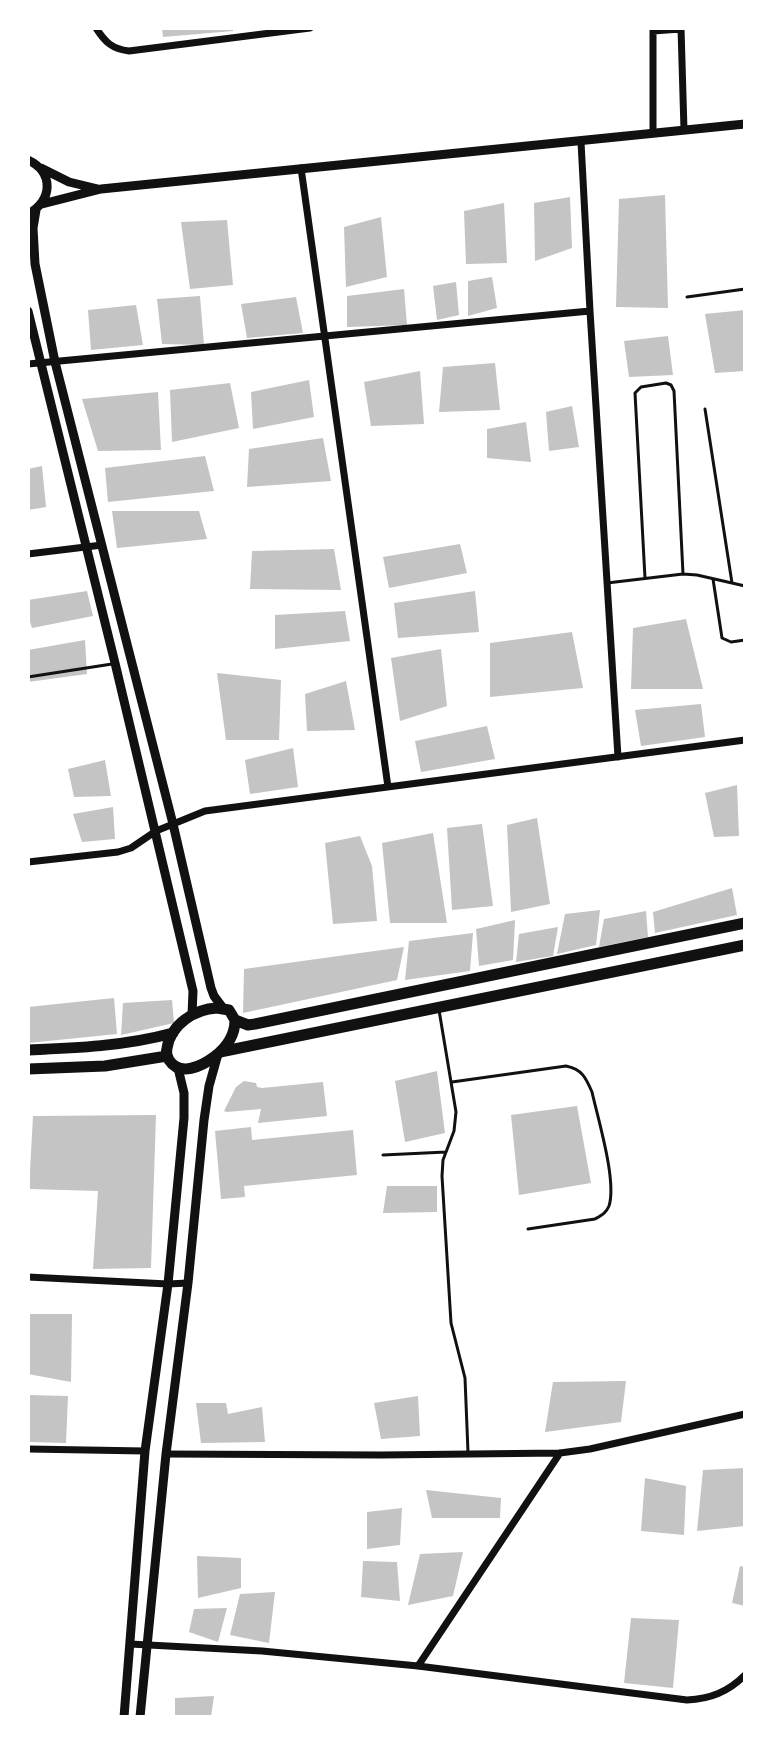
<!DOCTYPE html>
<style>
body{margin:0}
#map{position:relative;width:773px;height:1745px;overflow:hidden;background:#fff;font-family:"Public Sans",sans-serif}
canvas{display:block}
.frame{position:absolute;inset:0;border:30px solid #fff;pointer-events:none}
</style>
<div id="map">
<canvas width="773" height="1745"></canvas>
<div class="frame"></div>
</div>
<script>
const ctx = document.querySelector('canvas').getContext('2d');
ctx.lineJoin = 'round';
function fill(path, color) {
  ctx.fillStyle = color;
  ctx.fill(path, 'evenodd');
}
function strokePath(path, color, width, dash) {
  ctx.strokeStyle = color;
  ctx.lineWidth = width;
  ctx.lineCap = dash ? 'butt' : 'round';
  ctx.setLineDash(dash || []);
  ctx.stroke(path);
}
const building = new Path2D(`
 M162,28H233V31L163,37Z
 M665,195L668,308L616,307L619,199Z
 M570,197L572,248L535,261L534,203Z
 M504,203L507,263L466,264L464,211Z
 M381,217L387,277L346,287L344,227Z
 M227,220L233,285L190,289L181,222Z
 M492,277L497,308L468,316V281Z
 M456,282L459,315L437,320L433,286Z
 M404,289L407,325L347,327V296Z
 M200,296L204,345L162,344L157,299Z
 M296,297L303,333L247,338L241,304Z
 M136,305L143,345L91,350L88,310Z
 M745,310V371L715,373L705,314Z
 M668,336L673,375L629,377L624,341Z
 M495,363L500,410L439,412L443,367Z
 M420,371L424,424L371,426L364,382Z
 M309,380L314,417L253,429L251,392Z
 M230,383L239,428L172,442L170,390Z
 M158,392L161,450L98,451L82,399Z
 M572,406L579,447L549,451L546,412Z
 M526,422L531,462L487,458V429Z
 M323,438L331,481L247,487L249,449Z
 M205,456L214,491L108,502L105,468Z
 M42,466L46,507L28,510V469Z
 M112,511H199L207,539L117,548Z
 M460,544L467,573L389,588L383,557Z
 M334,549L341,590L250,589L252,551Z
 M87,591L93,616L32,628L28,615V600Z
 M475,591L479,632L398,638L394,603Z
 M345,611L350,641L275,649V615Z
 M686,619L703,689H631L633,628Z
 M572,632L583,688L490,697V643Z
 M85,640L87,674L28,682V650Z
 M441,649L447,706L400,721L391,658Z
 M217,673L281,680L279,740H226Z
 M346,681L355,730L307,731L305,694Z
 M701,704L705,737L641,746L635,710Z
 M487,726L495,759L421,772L415,741Z
 M293,748L298,787L250,794L245,760Z
 M105,760L111,796L74,797L68,769Z
 M737,785L739,836L714,837L705,793Z
 M113,807L115,839L82,842L73,814Z
 M537,818L550,904L511,912L507,825Z
 M482,824L493,906L452,910L447,828Z
 M433,833L447,923H390L382,843Z
 M360,836L372,866L377,921L333,924L325,843Z
 M732,888L737,915L655,933L653,912Z
 M600,910L596,945L557,954L565,914Z
 M646,911L648,937L599,947L604,919Z
 M515,920L513,960L479,966L476,929Z
 M558,927L553,956L516,962L519,934Z
 M473,933L470,971L405,980L409,941Z
 M404,947L397,980L243,1013L244,969Z
 M114,998L117,1034L28,1043V1007Z
 M172,1000L174,1023L121,1035L123,1003Z
 M437,1071L445,1133L405,1142L395,1081Z
 M244,1081L256,1083L257,1087L262,1088L323,1082L327,1116L258,1123L261,1109L227,1112L224,1111L236,1087Z
 M577,1106L591,1183L519,1195L511,1115Z
 M156,1115L151,1268L93,1269L98,1191L29,1189L33,1116Z
 M251,1127L252,1140L353,1130L357,1175L244,1186L245,1197L221,1199L215,1131Z
 M387,1186H437V1212L383,1213Z
 M28,1314H72L71,1382L28,1374Z
 M626,1381L621,1422L545,1432L553,1382Z
 M28,1395L68,1396L66,1443L28,1442Z
 M418,1396L420,1436L381,1439L374,1403Z
 M196,1403H226L228,1414L262,1407L265,1442L201,1443Z
 M745,1468V1526L697,1531L703,1470Z
 M645,1478L686,1486L684,1535L641,1531Z
 M426,1490L501,1498L500,1518H432Z
 M402,1508L400,1545L367,1549V1512Z
 M463,1552L453,1596L408,1605L420,1554Z
 M197,1556L241,1558V1588L198,1598Z
 M363,1561L397,1562L400,1601L361,1597Z
 M740,1566L745,1567V1606L732,1603Z
 M275,1592L269,1643L230,1635L240,1594Z
 M227,1608L218,1642L189,1632L194,1609Z
 M631,1618L679,1620L673,1688L624,1683Z
 M214,1696L211,1717H175V1698Z`);
const service = new Path2D(`
 M687,297L745,289
 M705,409L732,583
 M645,578L635,393L641,387L666,383L671,385L674,391L683,574
 M713,579L722,638L731,642L745,640
 M607,583L683,574L697,575L745,586
 M28,677L112,664
 M439,1010L456,1112L454,1131L443,1160L442,1176L451,1323L465,1378L468,1452
 M452,1082L566,1066C582,1069 586,1078 592,1092C598,1119 617,1181 609,1206C606,1213 602,1215 595,1219L528,1229
 M383,1155L446,1152`);
const minor = new Path2D(`
 M96,28C105,42 112,49 129,51L310,28
 M681,28L684,130
 M653,31L681,29
 M653,133V28
 M581,142L590,311L618,757
 M301,168L388,787
 M28,364L590,311
 M28,554L102,545
 M28,862L118,852L131,848L156,831L205,811L745,740
 M28,1277L168,1284L188,1283
 M28,1449L145,1451
 M166,1454L381,1455L560,1453L590,1449L745,1414
 M130,1644L262,1651L418,1666L687,1700C710,1699 728,1692 745,1675
 M418,1666L560,1453`);
const tertiary = new Path2D(`
 M28,160C54,172 53,201 28,214
 M41,168L69,182L98,189
 M42,204L101,189L745,124
 M36,210L33,228L35,264L55,362L173,824L211,988L214,996L223,1008
 M28,311L115,663L193,991L192,1015
 M124,1717L145,1451L168,1284L184,1118V1093L178,1068
 M140,1717L166,1454L188,1283L204,1120L209,1086L218,1054`);
const primary = new Path2D(`
 M217,1008L229,1010L235,1020C235,1035 226,1048 214,1057C202,1066 180,1077 169,1060C167,1057 166,1052 167,1048C171,1024 195,1009 217,1008Z
 M235,1020L248,1025L255,1024L745,923
 M28,1050C77,1048 125,1046 173,1033
 M220,1052L745,945
 M28,1069L105,1066L167,1056`);
fill(building, '#c4c4c4');
strokePath(service, '#111', 3);
strokePath(minor, '#111', 7);
strokePath(tertiary, '#111', 9);
strokePath(primary, '#111', 11);
</script>
